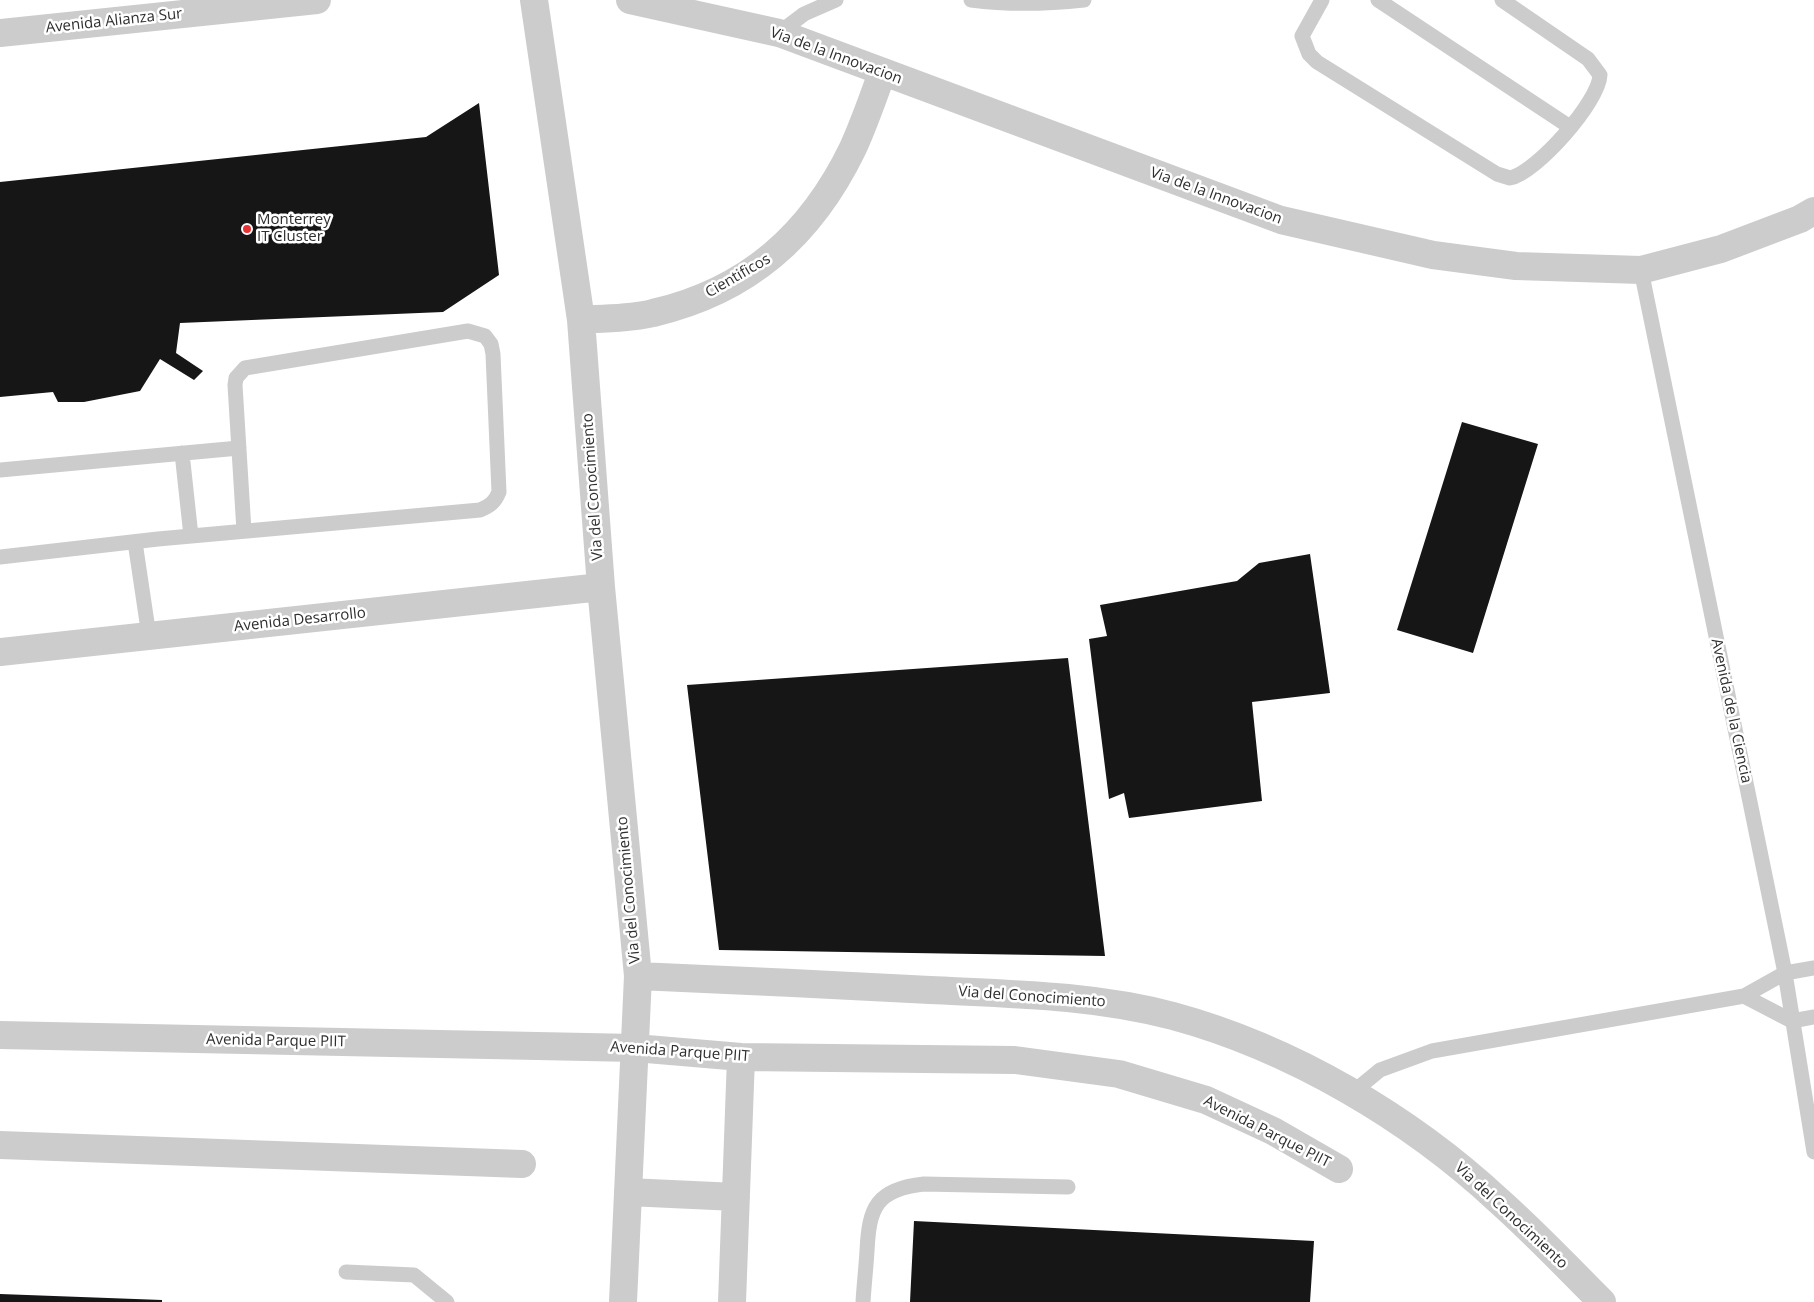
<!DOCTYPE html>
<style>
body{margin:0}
canvas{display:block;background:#fff}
</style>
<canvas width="1814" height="1302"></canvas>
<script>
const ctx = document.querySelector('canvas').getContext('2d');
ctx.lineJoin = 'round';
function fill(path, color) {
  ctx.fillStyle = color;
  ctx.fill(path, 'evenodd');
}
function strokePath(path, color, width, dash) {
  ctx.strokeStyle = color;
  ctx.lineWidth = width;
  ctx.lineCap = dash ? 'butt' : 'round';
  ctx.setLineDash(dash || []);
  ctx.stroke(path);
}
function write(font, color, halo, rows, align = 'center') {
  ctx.font = font + ' "Open Sans",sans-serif';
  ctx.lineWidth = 5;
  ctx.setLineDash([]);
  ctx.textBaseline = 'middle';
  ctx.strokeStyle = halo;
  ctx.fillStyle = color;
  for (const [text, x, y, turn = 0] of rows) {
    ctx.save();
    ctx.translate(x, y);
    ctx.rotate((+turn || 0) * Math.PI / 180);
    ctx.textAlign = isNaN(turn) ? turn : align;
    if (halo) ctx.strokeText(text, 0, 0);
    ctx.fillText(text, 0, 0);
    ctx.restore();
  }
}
const building = new Path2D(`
 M479,103L499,275L443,312L180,323L176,353L203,371L194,380L160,359L140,391L84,402H58L53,392L0,397V182L426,137Z
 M1462,422L1538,444L1473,653L1397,630Z
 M1310,554L1330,693L1252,702L1262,801L1129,818L1124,793L1109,799L1089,639L1107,636L1100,605L1237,581L1259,563Z
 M1068,658L1105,956L719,950L687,685Z
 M914,1221L1314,1241L1310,1302H910Z
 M0,1294L162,1300V1302H0Z`);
const service = new Path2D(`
 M971,0C1009,5 1046,4 1084,0
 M1322,0L1302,36L1309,54L1317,62L1497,174L1510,178C1536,173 1599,102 1600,75L1588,59L1502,0
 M1378,0L1570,127
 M779,33L804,14L836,0
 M1641,270L1785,973L1814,1152
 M182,453L191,536
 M0,470L239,448
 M135,542L149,636
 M0,557L158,539L480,510C490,506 495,502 499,492L493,354L491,344L485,336L468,331L245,368L236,378L235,385L244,531
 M1744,996L1792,1021L1814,1017
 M1352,1093L1380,1070L1432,1051L1744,996L1785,973L1814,968
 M346,1272L414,1275L447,1302
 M863,1302C864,1285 866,1268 867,1251C869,1208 876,1189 924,1184L1068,1187`);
const minor = new Path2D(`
 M534,0L581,320L601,587L638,976L623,1302
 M630,0L779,33L1281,220L1433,255L1516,266L1641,270L1721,249L1800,219L1814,211
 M0,33L317,0
 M581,320C604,318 630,319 653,313C748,291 811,235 853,148C864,124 873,98 882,73
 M0,652L601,587
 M638,976C735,980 833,985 930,990C1012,994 1093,995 1173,1016C1291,1048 1410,1118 1499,1201C1535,1233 1568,1268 1602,1302
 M0,1035L635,1048L741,1057L1015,1060L1119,1074L1206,1100L1273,1131L1339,1169
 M0,1145L522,1164
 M628,1192L736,1197
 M732,1302L741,1057`);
const markers = [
 [247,229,5,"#e63135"]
];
const streetNames = [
 ["Avenida Alianza Sur",114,21,-6],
 ["Via de la Innovacion",836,56,20],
 ["Via de la Innovacion",1216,196,20],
 ["Cientificos",738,276,-30],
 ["Via del Conocimiento",593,487,-94],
 ["Avenida Desarrollo",300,620,-6],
 ["Avenida de la Ciencia",1731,711,78],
 ["Via del Conocimiento",629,890,-95],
 ["Via del Conocimiento",1032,997,4],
 ["Avenida Parque PIIT",276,1041,1],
 ["Avenida Parque PIIT",680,1052,4],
 ["Avenida Parque PIIT",1267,1132,27],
 ["Via del Conocimiento",1511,1216,43]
];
const poiNames = [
 ["Monterrey",257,220],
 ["IT Cluster",257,237]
];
fill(building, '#161616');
strokePath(service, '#ccc', 15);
strokePath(minor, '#ccc', 28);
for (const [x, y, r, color] of markers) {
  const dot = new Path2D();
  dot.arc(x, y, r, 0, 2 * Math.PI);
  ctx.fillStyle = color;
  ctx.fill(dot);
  strokePath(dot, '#fff', 2);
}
write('15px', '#2f2f2f', '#fff', streetNames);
write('15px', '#2f2f2f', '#fff', poiNames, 'left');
</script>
